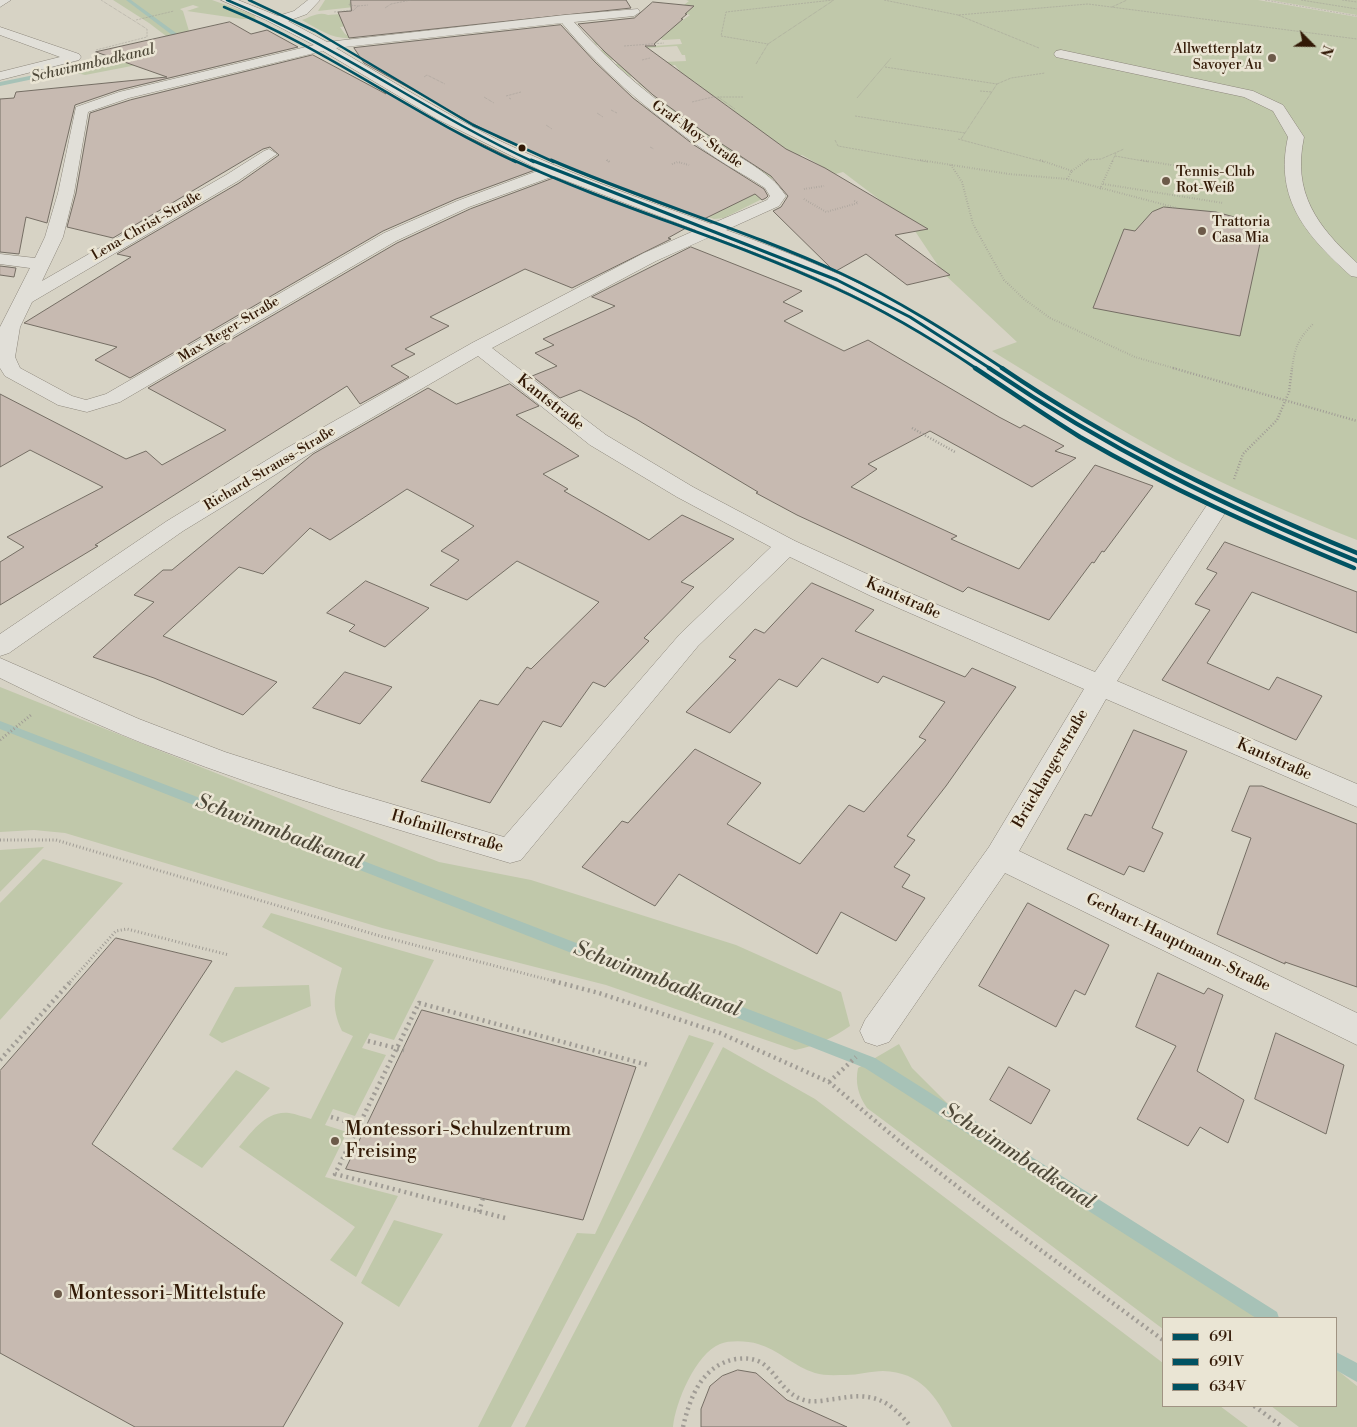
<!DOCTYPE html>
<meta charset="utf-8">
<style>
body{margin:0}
#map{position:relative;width:1357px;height:1427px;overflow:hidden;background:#d7d3c5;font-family:"Libre Bodoni",serif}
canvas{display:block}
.legend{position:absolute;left:1162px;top:1317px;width:175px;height:90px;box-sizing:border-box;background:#eae5d4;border:1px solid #a09382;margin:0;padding:6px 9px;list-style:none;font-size:15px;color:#321906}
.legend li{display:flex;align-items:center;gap:10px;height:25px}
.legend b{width:25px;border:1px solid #a09382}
.north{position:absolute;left:1287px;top:20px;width:50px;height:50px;-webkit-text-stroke:4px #eae5d4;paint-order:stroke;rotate:113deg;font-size:14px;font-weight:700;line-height:20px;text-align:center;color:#321906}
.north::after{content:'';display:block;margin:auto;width:18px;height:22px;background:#321906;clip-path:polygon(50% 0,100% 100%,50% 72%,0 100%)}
</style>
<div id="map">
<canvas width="1357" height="1427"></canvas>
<ul class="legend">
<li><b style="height:6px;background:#005262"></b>691</li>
<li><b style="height:6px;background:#005262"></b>691V</li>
<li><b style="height:6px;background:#005262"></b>634V</li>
</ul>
<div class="north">N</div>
</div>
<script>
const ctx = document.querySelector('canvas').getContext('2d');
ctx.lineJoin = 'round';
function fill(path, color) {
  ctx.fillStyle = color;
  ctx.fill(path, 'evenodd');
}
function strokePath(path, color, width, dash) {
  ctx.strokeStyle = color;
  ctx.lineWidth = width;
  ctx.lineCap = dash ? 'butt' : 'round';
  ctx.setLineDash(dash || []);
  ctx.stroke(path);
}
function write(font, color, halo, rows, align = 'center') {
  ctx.font = font + ' "Libre Bodoni",serif';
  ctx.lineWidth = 5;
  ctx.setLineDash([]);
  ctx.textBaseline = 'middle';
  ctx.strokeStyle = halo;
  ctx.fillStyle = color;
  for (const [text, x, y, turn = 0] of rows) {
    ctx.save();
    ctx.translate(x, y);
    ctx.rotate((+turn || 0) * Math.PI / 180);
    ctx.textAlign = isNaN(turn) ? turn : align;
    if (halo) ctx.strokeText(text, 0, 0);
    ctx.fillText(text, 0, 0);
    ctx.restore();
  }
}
const green = new Path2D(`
 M113,0H212L254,15L256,19H242L187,11L199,7L193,5L180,9L183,11L189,31L206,42L147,63L85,75L65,70L144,53L170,39L149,23Z
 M325,0H359L354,7L318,11Z
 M686,0H1258L1357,17V540C1296,516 1235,490 1176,460C1113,427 1053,388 992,351L1017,342L943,273L909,222L843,172L824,177L823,167L802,155L776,163L777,174L771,179L749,165L782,156L753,155L740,159L736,156L783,147L763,135L750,149L733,154L712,141L740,135L707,137L687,122L713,116L710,113L732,109L718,99L687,104L695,111L678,115L663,103L688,99L707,92L694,81L668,85L667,99L659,100L638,83L687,77L682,74L675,65L650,67L630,77L615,64L686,61L685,55H682L677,46L632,49L641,58L611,60L599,50L682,44L680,39L662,40L661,38L596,45L589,34L671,21L680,22L690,15L685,13L684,5L689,1Z
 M1270,0H1357V15Z
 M367,12L395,20L340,27L345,34L354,38C333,40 320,30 302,20C310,17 319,11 328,15Z
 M727,168L762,199L724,218L714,219L646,196ZM747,197L721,211L687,198Z
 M0,687L439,862L531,880L736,945L841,992L850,1026C833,1038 816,1046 795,1050L606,985L382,928L65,833L34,830L0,832Z
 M44,847L0,892V850Z
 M43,859L123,883L0,1020V903Z
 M271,913L434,960L394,1040L370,1033L362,1048L386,1055L355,1116L333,1109L325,1125L347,1132L325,1177L398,1196L356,1277L330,1260L355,1227L239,1147C251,1133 266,1110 289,1113C296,1114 304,1117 311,1119L353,1036L342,1031C330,1005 335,994 342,968L262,927Z
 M309,985L311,1006L222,1043L209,1035L235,987Z
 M689,1035L714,1043L511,1427H478L577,1233L595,1234Z
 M899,1044L912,1068L949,1105L1038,1175L1262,1318H1163V1329L867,1108C858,1095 855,1083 858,1068Z
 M723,1047L815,1099L1163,1363V1406H1220L1248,1427H952C936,1396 921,1372 883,1371C871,1371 858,1375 846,1375C836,1375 824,1376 815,1373C795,1367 777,1349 758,1344C748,1341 730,1340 720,1344C696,1353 675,1403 673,1427H525Z
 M236,1070L270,1088L202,1168L172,1149Z
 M394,1220L443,1234L399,1307L361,1283Z
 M1336,1369L1357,1386V1427H1299L1271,1406H1336Z`);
const stream = new Path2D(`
 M126,0H131L183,38L174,43H170V41L176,38Z
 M132,55L134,58L0,86V82Z
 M0,721L875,1058L1277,1312L1279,1318H1256L865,1068L0,729Z
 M1336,1352L1357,1363V1382L1336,1370Z`);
const building = new Path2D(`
 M351,0H626L631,8L349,38L338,12L351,11Z
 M653,2L694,6L685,14H687L681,19H683L654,44L656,46H645L786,149L825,168L928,229L895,235L950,275L907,285L866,254L836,271L832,269L773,211L781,207L788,196L771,176L705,133L653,95L605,52L578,24L634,18Z
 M230,22L251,34L267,30L298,47L119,90L75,105L47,223L26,217L19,254L0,252V99L14,98L16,92L167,77L96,52Z
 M561,25L595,62L633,98L694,145L764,189L768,196L766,198L762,200L755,194L704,219L658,203L577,172L499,138L364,63L354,48Z
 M313,55L386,94L382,89L436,121L535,170L456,199L383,231L130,378L95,360L117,347L24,323L131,257L117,254L239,183L279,155L270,147L263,149L113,238L67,227L76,193L90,113L130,100Z
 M554,178L686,228L668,238L671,239L572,288L525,269L430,317L449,326L405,349L415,354L391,366L409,377L360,404L347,386L95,545L98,546L0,605V562L24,547L7,537L103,487L30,450L0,467V394L126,459L146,451L162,465L226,430L148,388L397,243L470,209Z
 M1164,207L1216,212L1249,221L1262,234L1240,336L1093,308L1124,229L1135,231L1152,212Z
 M691,247L802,291L783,302L803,311L784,321L844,351L868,340L999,417L1020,428L1024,425L1064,446L1055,451L1076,458L1032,487L930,431L868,464L877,469L851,487L957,536L951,539L1019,569L1095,465L1153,486L1104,552L1102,551L1094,563L1092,562L1049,620L968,587L963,592L797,515L756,493L758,492L636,419L580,390L560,398L532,376L557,366L535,353L554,345L543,339L615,306L592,297Z
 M0,266L16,268L14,277L0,275Z
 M510,384L539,406L516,415L579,456L543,474L568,489L564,491L649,540L682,515L734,539L681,582L694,587L644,638L649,641L605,687L593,682L561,727L543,721L490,803L421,781L480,700L498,705L527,667L531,669L599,602L517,561L467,600L430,585L459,560L441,551L474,526L407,489L330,540L310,528L263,574L239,567L163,636L277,682L243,715L154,678L93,657L154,602L134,595L163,570H172L313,454L428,388L456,404Z
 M1225,542L1357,592V633L1252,592L1207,663L1269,690L1277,677L1322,696L1296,740L1162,680L1210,610L1195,604L1217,573L1207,569Z
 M366,581L429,608L385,647L349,631L355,625L327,613Z
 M812,583L874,610L855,631L965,677L972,668L1016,687L946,786L907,836L915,840L894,867L910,875L902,887L925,898L896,941L841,912L817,954L679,874L655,906L582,867L622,821L628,823L695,749L761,783L727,824L800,864L849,805L864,812L926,740L919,737L945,702L883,676L878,683L822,658L797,687L779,679L730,733L686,712L736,660L729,657L755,629L764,633Z
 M345,672L392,687L360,724L313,708Z
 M1134,730L1187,751L1152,828L1163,833L1144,872L1129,866L1124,875L1067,849L1085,814L1091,816Z
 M1250,786H1262L1357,824V987L1285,962V964L1217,934L1251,838L1232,831Z
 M1028,903L1109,945L1085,995L1075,990L1056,1027L979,986Z
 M116,938L212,961L92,1144L343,1323L283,1427H135L0,1353V1071Z
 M1158,973L1204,994L1208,988L1223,995L1197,1071L1244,1100L1228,1143L1200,1127L1188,1146L1137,1119L1176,1046L1136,1027Z
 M422,1010L636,1067L583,1220L346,1169Z
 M1276,1033L1344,1065L1326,1134L1255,1099Z
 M1009,1067L1050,1090L1031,1124L990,1100Z
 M738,1370L756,1373L787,1400L847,1427H701V1409L710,1386L722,1376Z`);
const pathFar4 = new Path2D(`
 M351,0L349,5L358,6L353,11
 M884,0L958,15
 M1265,0L1357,16
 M1301,0L1357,9
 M1342,0L1357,2
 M358,6L368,5
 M1112,7L1127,0
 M385,8L391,4L411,0
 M334,12L353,10
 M136,20L174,11
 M768,44L834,0
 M624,46L664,43
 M1039,48L958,15L1088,4L1357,39
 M96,50L147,37V29L101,0
 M642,60L650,58
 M756,64L768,44L721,36L726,12L833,0
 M885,67L997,84L961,139
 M424,77L427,75L445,84
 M997,84L1011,78L1045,73
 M980,91L992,92
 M506,96L521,92
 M484,97L494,103
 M718,97L735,109
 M509,98L511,99
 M857,98L891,58
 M692,102L713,97H743
 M611,110L617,113
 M597,113L603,117
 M855,116L965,133
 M546,125L552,129
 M958,139L1044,162
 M835,140L838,146L928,162
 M650,147L654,149
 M1115,156L1149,162
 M606,160L609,162
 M1087,160L1101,159L1124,149
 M1085,162L1089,158
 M1112,162L1116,153`);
const pathFar3 = new Path2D(`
 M607,160L610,162
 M920,160L1009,174L1067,179
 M1040,160L1072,171L1067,179L1177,208
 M1141,160L1232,175
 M672,164L678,162L689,165
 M951,165L962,182L973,224L1004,280L1024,299L1050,318L1135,357L1177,369
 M1072,171L1087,160
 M1103,184L1223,203
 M804,189L824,186
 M1100,189L1113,160
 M804,199L826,212L858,203L853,200
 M1258,233L1266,235
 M1292,369C1295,346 1298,339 1314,323`);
const pathFar2 = new Path2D(`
 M1173,368L1357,421
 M912,428L955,452
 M1234,479L1243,454L1277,420L1289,392L1292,368`);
const pathFar1 = new Path2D(`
 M0,740L31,715
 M0,840H56L380,936L557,982
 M70,982L116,931L127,929L229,955`);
const path = new Path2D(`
 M553,981L599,993L720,1033L829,1082L905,1146L1012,1229L1163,1340
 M368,1041L404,1050
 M0,1060L71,981
 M829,1082L856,1057
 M331,1117L366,1127
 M479,1212L483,1198
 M505,1218L335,1174L419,1003L648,1065
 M1254,1406L1283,1427
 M683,1427C690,1397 702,1365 736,1359C745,1358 754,1358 762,1363C778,1374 783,1394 804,1400C814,1403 825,1400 835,1399C871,1392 888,1398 911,1427`);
const minor = new Path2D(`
 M0,0H11L0,7Z
 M221,0H238L278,16L294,11L308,0H320L307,14L288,21L327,42L565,15L638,9L640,12L634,16L574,22C612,66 657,102 704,135C731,154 768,168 786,196L779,206L726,230C791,253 856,279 916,313C986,354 1051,402 1121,442C1196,486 1276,520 1357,552V569L1225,513L1117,681L1357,784V807L1106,699L1019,851L1357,1013V1045L1005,873L889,1042L877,1046L865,1042L860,1031L865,1020L989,847L1084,689L871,596L790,557L698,646L521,860L510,863C394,828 276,795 163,751C107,730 53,704 0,678V658L139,719L225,752L340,789L504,837L680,634L771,547L677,497L590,445L478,356L301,459L183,531L9,653L0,656V634L167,521L285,449L472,343L644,253L696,230L554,176L469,207L396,241L120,402L87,412L58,405L5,376L0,368V327L30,268L0,264V254L35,258L45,237L58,193L76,107L119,92L314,45L266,20ZM562,23C606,76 659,120 716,158C732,169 749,177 765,188L770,196L767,200L711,224C639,198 567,173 498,140C442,112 390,80 336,48ZM323,51L437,119L540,170L457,201L384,233L106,394L86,400L72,396L20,368L15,357L20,327L32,302L238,181L277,154L269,149L264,151L226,175L42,281L63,237L74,193L88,112L129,98ZM712,236C768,257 826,279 879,308C939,341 993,382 1051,419C1101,451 1154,479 1207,505L1095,672L889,584L795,541L693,487L606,435L492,348L656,261Z
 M0,27L79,54L81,57L79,60L0,80V72L60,57L0,35Z
 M1061,50L1253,91L1283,105L1304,137C1292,193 1317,226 1357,263V277L1351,276C1307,236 1274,200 1288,137L1273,111L1244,97L1056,57L1054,54L1056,51Z`);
const bus1Far2 = new Path2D(`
 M227,0C335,44 428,114 534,162`);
const bus1Far1 = new Path2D(`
 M531,160L837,280L910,317L991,369`);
const bus1 = new Path2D(`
 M989,368C1108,449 1224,506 1357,561`);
const bus2Far2 = new Path2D(`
 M224,7C327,49 415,116 516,162`);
const bus2Far1 = new Path2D(`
 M513,160C618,208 729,239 833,287C884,310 931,338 977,369`);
const bus2 = new Path2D(`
 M975,368C1010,391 1044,415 1080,437C1168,488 1260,529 1354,568`);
const bus3Far2 = new Path2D(`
 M249,0L315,31L473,125L554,162`);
const bus3Far1 = new Path2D(`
 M551,160C646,201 746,230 840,273C898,300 951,334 1004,369`);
const bus3 = new Path2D(`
 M1002,368C1114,444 1232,501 1357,553`);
const markers = [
 [1272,58,5,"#6c5a49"],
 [522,148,4.5,"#321906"],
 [1166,181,5,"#6c5a49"],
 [1202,231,5,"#6c5a49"],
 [335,1141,5,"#6c5a49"],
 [58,1294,5,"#6c5a49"]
];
const farPoinames = [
 ["Allwetterplatz",1262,50,"right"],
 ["Savoyer Au",1262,66,"right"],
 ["Tennis-Club",1176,173],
 ["Rot-Weiß",1176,189],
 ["Trattoria",1212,223],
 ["Casa Mia",1212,239]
];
const farStreetnames = [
 ["Graf-Moy-Straße",697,135,35],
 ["Lena-Christ-Straße",147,226,-30],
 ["Max-Reger-Straße",229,330,-31],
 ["Richard-Strauss-Straße",270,469,-31]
];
const farWaternames = [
 ["Schwimmbadkanal",93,64,-13]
];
const streetNames = [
 ["Kantstraße",550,403,38],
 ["Kantstraße",903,599,24],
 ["Kantstraße",1274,760,24],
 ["Brücklangerstraße",1051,769,-60],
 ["Hofmillerstraße",447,832,16],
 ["Gerhart-Hauptmann-Straße",1178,943,26]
];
const nearPoinames = [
 ["Montessori-Schulzentrum",345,1130],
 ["Freising",345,1152],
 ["Montessori-Mittelstufe",68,1294]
];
const nearWaternames = [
 ["Schwimmbadkanal",279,833,21],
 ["Schwimmbadkanal",657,980,21],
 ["Schwimmbadkanal",1018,1157,33]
];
fill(green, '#c0c8aa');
fill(stream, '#a7c2b7');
fill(building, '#c7bab1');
strokePath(building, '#756e64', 1);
strokePath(minor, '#8d877c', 1);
strokePath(pathFar4, '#a09c95', 1, [0.5, 1]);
strokePath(pathFar3, '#a09c95', 2, [0.5, 2]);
strokePath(pathFar2, '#a09c95', 2.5, [1, 2]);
strokePath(pathFar1, '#a09c95', 3, [1, 2.5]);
strokePath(path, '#a09c95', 4.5, [2, 4]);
fill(minor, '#e1dfd8');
strokePath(bus1Far2, '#005262', 2.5);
strokePath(bus1Far1, '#005262', 3);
strokePath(bus1, '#005262', 4.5);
strokePath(bus2Far2, '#005262', 2.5);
strokePath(bus2Far1, '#005262', 3);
strokePath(bus2, '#005262', 4.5);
strokePath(bus3Far2, '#005262', 2.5);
strokePath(bus3Far1, '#005262', 3);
strokePath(bus3, '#005262', 4.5);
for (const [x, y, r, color] of markers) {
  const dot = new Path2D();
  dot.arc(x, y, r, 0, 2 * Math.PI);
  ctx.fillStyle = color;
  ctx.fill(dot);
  strokePath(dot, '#eae5d4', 2);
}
write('14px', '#321906', '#eae5d4', farPoinames, 'left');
write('14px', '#321906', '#eae5d4', farStreetnames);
write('italic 15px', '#4f4939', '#eae5d4', farWaternames);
write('16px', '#321906', '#eae5d4', streetNames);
write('19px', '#321906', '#eae5d4', nearPoinames, 'left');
write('italic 21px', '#4f4939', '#eae5d4', nearWaternames);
</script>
